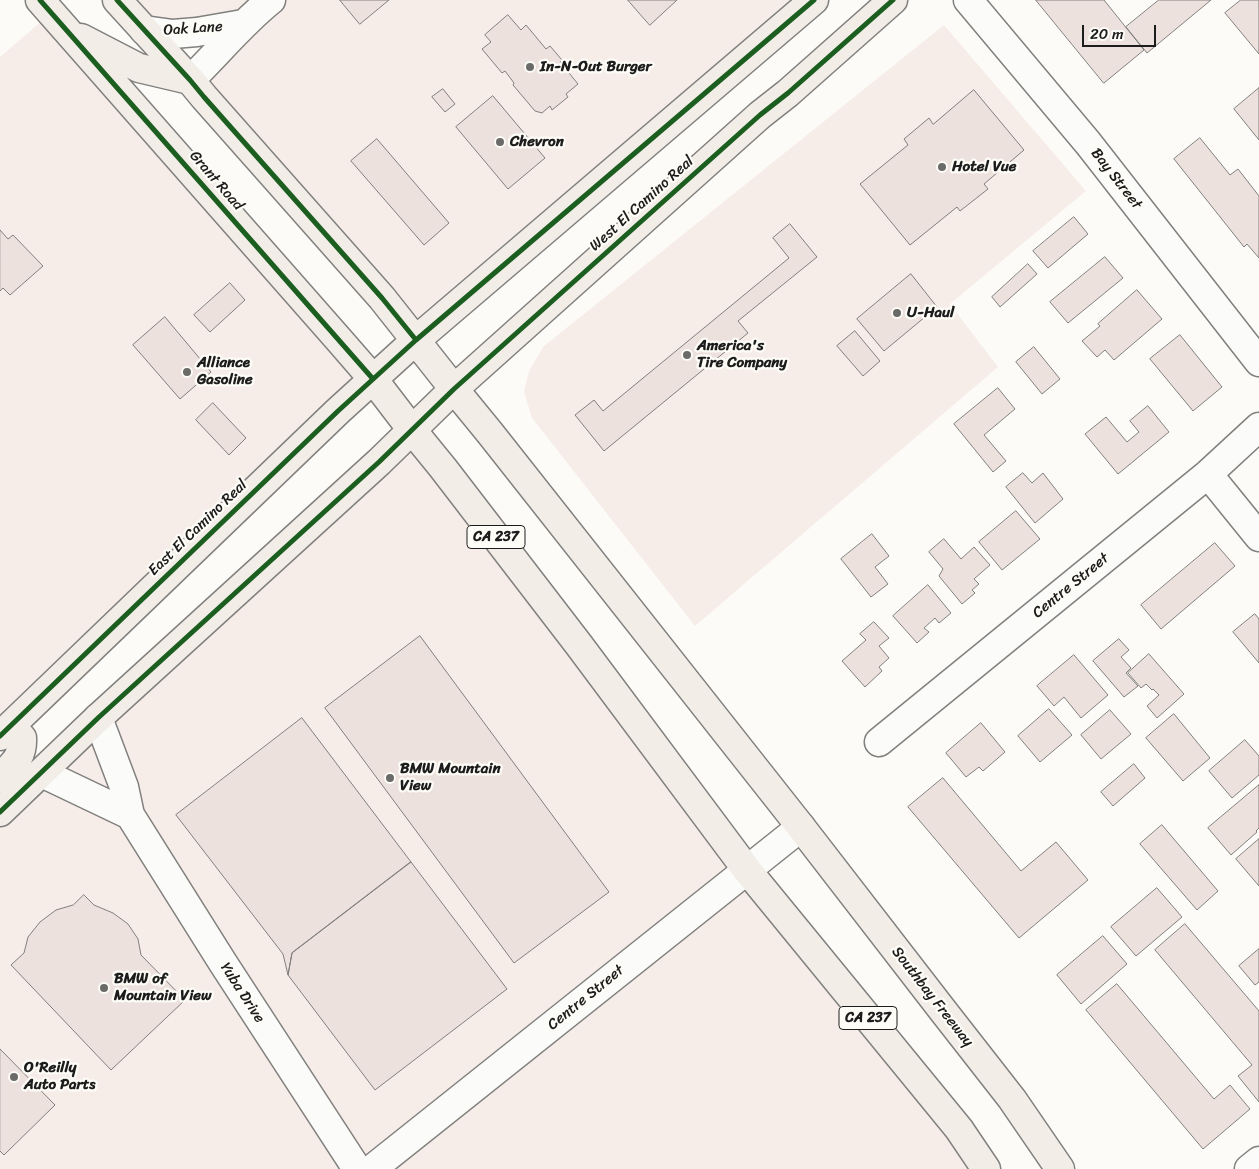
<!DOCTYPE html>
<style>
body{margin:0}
#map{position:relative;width:1259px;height:1169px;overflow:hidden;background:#fcfbf8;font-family:Sriracha,sans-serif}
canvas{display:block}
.scale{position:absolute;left:1082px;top:25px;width:74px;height:22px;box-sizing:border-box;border:2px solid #1c1c1c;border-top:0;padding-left:6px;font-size:15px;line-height:18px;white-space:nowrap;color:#1c1c1c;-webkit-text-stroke:4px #fdfcf7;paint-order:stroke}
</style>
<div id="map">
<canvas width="1259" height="1169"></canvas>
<div class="scale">20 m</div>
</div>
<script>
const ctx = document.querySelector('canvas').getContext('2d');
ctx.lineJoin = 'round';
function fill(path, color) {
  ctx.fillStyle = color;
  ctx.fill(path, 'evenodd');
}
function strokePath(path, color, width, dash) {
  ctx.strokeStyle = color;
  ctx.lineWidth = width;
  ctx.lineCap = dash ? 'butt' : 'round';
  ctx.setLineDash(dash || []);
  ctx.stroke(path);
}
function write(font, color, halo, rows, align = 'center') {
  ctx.font = font + ' Sriracha,sans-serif';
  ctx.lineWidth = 4.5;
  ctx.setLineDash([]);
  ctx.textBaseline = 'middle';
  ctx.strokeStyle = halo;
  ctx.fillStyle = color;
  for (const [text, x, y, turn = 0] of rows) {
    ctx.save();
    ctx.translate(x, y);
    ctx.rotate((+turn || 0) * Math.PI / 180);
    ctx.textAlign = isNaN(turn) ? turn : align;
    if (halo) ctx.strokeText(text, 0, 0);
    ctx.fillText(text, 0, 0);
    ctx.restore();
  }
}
const built = new Path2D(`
 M117,0H814L416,340L190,80L242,25L173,34Z
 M51,13L373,379L0,736V57Z
 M944,25L1086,191L950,304L998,367L695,626L532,418L524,392L529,371L544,346Z
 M412,430L986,1169H0V813Z`);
const building = new Path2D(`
 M340,0H389L360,24Z
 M628,0H677L650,25Z
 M1036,0H1104L1144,50L1104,83Z
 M1159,0H1211L1147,53L1126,27Z
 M1241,0H1259V54L1225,13Z
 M508,15L521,30L526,25L546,49L550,46L562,60L560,62L578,84L566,94L568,97L552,110L550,106L542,113L535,111L513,85L514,83L505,71L502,73L482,49L491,42L485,35Z
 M1259,88V140L1234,109Z
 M443,89L455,104L445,112L432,97Z
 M974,90L1024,150L984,184L988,189L960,211L957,207L910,245L860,184L908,145L904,139L929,118L933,124Z
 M493,96L545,158L508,189L456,127Z
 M1200,138L1230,175L1238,169L1259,196V258L1247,244L1244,247L1174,159Z
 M377,139L449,223L424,245L351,161Z
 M1074,217L1088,234L1048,268L1033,251Z
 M790,224L817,257L738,321L748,333L604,451L575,415L594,400L603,411L789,258L773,238Z
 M0,230L8,239L13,235L43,266L10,295L3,288L0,291Z
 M1105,257L1123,278L1068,323L1050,302Z
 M1028,264L1037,274L1000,307L992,297Z
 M911,274L937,307L884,351L857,319Z
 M230,283L245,300L210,332L194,315Z
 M1137,290L1162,319L1114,360L1105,350L1097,357L1082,341L1100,326L1098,324Z
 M165,317L211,372L180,399L133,345Z
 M855,331L880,361L863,376L837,346Z
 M1180,335L1222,387L1193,411L1150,359Z
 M1034,347L1060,379L1042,394L1016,362Z
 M998,388L1015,409L984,435L1006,461L993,472L954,424Z
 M213,403L246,438L229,455L196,420Z
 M1148,406L1169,432L1118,474L1085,434L1106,417L1127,442L1139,432L1130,421Z
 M1023,473L1032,483L1043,473L1063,499L1035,523L1006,487Z
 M1016,511L1040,539L1002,570L979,542Z
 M872,534L889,556L875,567L888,584L871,597L841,559Z
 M944,539L961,559L974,547L990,565L974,579L979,584L972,590L975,593L962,604L939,576L943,569L929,552Z
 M1215,543L1235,566L1161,629L1141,605Z
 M928,585L951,613L939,623L935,618L924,628L929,632L917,643L893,616Z
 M1255,614L1259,619V663L1233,632Z
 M874,622L889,638L879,646L889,658L879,667L882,671L865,687L842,661L866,640L860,634Z
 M420,636L609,892L514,963L325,708Z
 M1119,639L1129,650L1121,657L1131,668L1126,673L1138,686L1124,697L1093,661Z
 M1149,654L1184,694L1157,718L1147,706L1159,695L1153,689L1152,690L1146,684L1141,688L1128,673Z
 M1074,655L1108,695L1081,718L1064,697L1054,706L1037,686Z
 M1049,709L1072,735L1040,762L1018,736Z
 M1110,710L1131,734L1101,759L1081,735Z
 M1174,714L1210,758L1183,781L1146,738Z
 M302,718L411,862L292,953L288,975L283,954L176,815Z
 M981,723L1005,752L983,771L979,767L966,777L946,753Z
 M1245,740L1259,756V775L1232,798L1209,771Z
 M1134,764L1145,778L1113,806L1101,792Z
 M943,778L1021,871L1056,842L1088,880L1019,938L908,807Z
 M1259,785V828L1256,831L1257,832L1231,855L1208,828Z
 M1162,825L1218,891L1197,910L1140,844Z
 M1259,839V886L1236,859Z
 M411,862L507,989L375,1090L288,975L292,953Z
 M1157,888L1182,917L1136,956L1111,927Z
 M84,895L94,905L113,913L128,924L138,939L141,955L185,1000L111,1070L11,965L24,953L28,937L40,922L56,910L73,905Z
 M1185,924L1259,1011V1102L1238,1076L1252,1065L1155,950Z
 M1103,936L1127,964L1081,1004L1057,975Z
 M1259,949V982L1255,985L1239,966Z
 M1117,984L1214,1099L1230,1085L1250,1109L1203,1149L1086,1010Z
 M0,1049L55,1105L4,1155L0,1151Z`);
const minor = new Path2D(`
 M968,0L1088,143L1259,362
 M144,30L173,34L197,32L243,24
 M190,80C218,53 241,24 271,0
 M1208,474L1259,537
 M98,718L124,787L130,815L223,963L357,1169
 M879,742L1208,474L1259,427
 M42,773L130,815
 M372,1169L801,827
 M1249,1169L1259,1161`);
const major = new Path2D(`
 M40,0L340,341L373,379L412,430
 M117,0L190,80L204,97L382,298L454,389
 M81,38L139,68L190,80
 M0,736L338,411L416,340L814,0
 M0,778C13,764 23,758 22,738L11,726
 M0,812L98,718L379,462L454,389L760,115L788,93L893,0`);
const highway = new Path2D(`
 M454,389L490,433L801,827L944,1012L1012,1099L1060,1169
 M412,430L443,468L579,645L747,870L959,1129L986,1169`);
const cycleway = new Path2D(`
 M40,0L373,379
 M117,0L190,80L204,97L382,298L416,340
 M0,736L338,411L416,340L814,0
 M0,812L98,718L379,462L454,389L760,115L788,93L893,0`);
const markers = [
 [530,67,5,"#6a6a69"],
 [500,142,5,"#6a6a69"],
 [942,167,5,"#6a6a69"],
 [897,313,5,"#6a6a69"],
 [687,355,5,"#6a6a69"],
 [187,372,5,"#6a6a69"],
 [390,778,5,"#6a6a69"],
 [104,988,5,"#6a6a69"],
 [14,1077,5,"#6a6a69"]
];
const shields = [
 [496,537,58],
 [868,1018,58]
];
const shieldNames = [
 ["CA 237",496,537],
 ["CA 237",868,1018]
];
const streetNames = [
 ["Oak Lane",193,29,-4],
 ["Bay Street",1116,179,52],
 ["Grant Road",216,181,49],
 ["West El Camino Real",642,204,-42],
 ["East El Camino Real",198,528,-44],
 ["Centre Street",1071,586,-39],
 ["Yuba Drive",242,993,57],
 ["Southbay Freeway",932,997,52],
 ["Centre Street",586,998,-39]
];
const poiNames = [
 ["In-N-Out Burger",540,67],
 ["Chevron",510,142],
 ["Hotel Vue",952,167],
 ["U-Haul",907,313],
 ["America's",697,346],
 ["Tire Company",697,363],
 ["Alliance",197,363],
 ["Gasoline",197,380],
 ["BMW Mountain",400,769],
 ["View",400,786],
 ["BMW of",114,979],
 ["Mountain View",114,996],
 ["O'Reilly",24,1068],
 ["Auto Parts",24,1085]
];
fill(built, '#f7ede8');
fill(building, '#ede1dd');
strokePath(building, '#81807f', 1);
strokePath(minor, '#81807f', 31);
strokePath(major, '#81807f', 31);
strokePath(highway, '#81807f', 31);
strokePath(minor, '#fbfbf9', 28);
strokePath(major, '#f2eee7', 28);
strokePath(highway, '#f2eee7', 28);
strokePath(cycleway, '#1b5e20', 5);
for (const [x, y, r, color] of markers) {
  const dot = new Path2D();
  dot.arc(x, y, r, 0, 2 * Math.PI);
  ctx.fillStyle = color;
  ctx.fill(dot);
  strokePath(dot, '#fdfcf7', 2);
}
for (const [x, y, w] of shields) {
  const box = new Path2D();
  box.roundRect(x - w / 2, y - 11.5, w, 23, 4);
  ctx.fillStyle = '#fdfcf7';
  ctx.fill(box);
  strokePath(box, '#1c1c1c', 1);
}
write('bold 14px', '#1c1c1c', null, shieldNames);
write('15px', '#1c1c1c', '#fdfcf7', streetNames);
write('bold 15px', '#1c1c1c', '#fdfcf7', poiNames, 'left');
</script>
